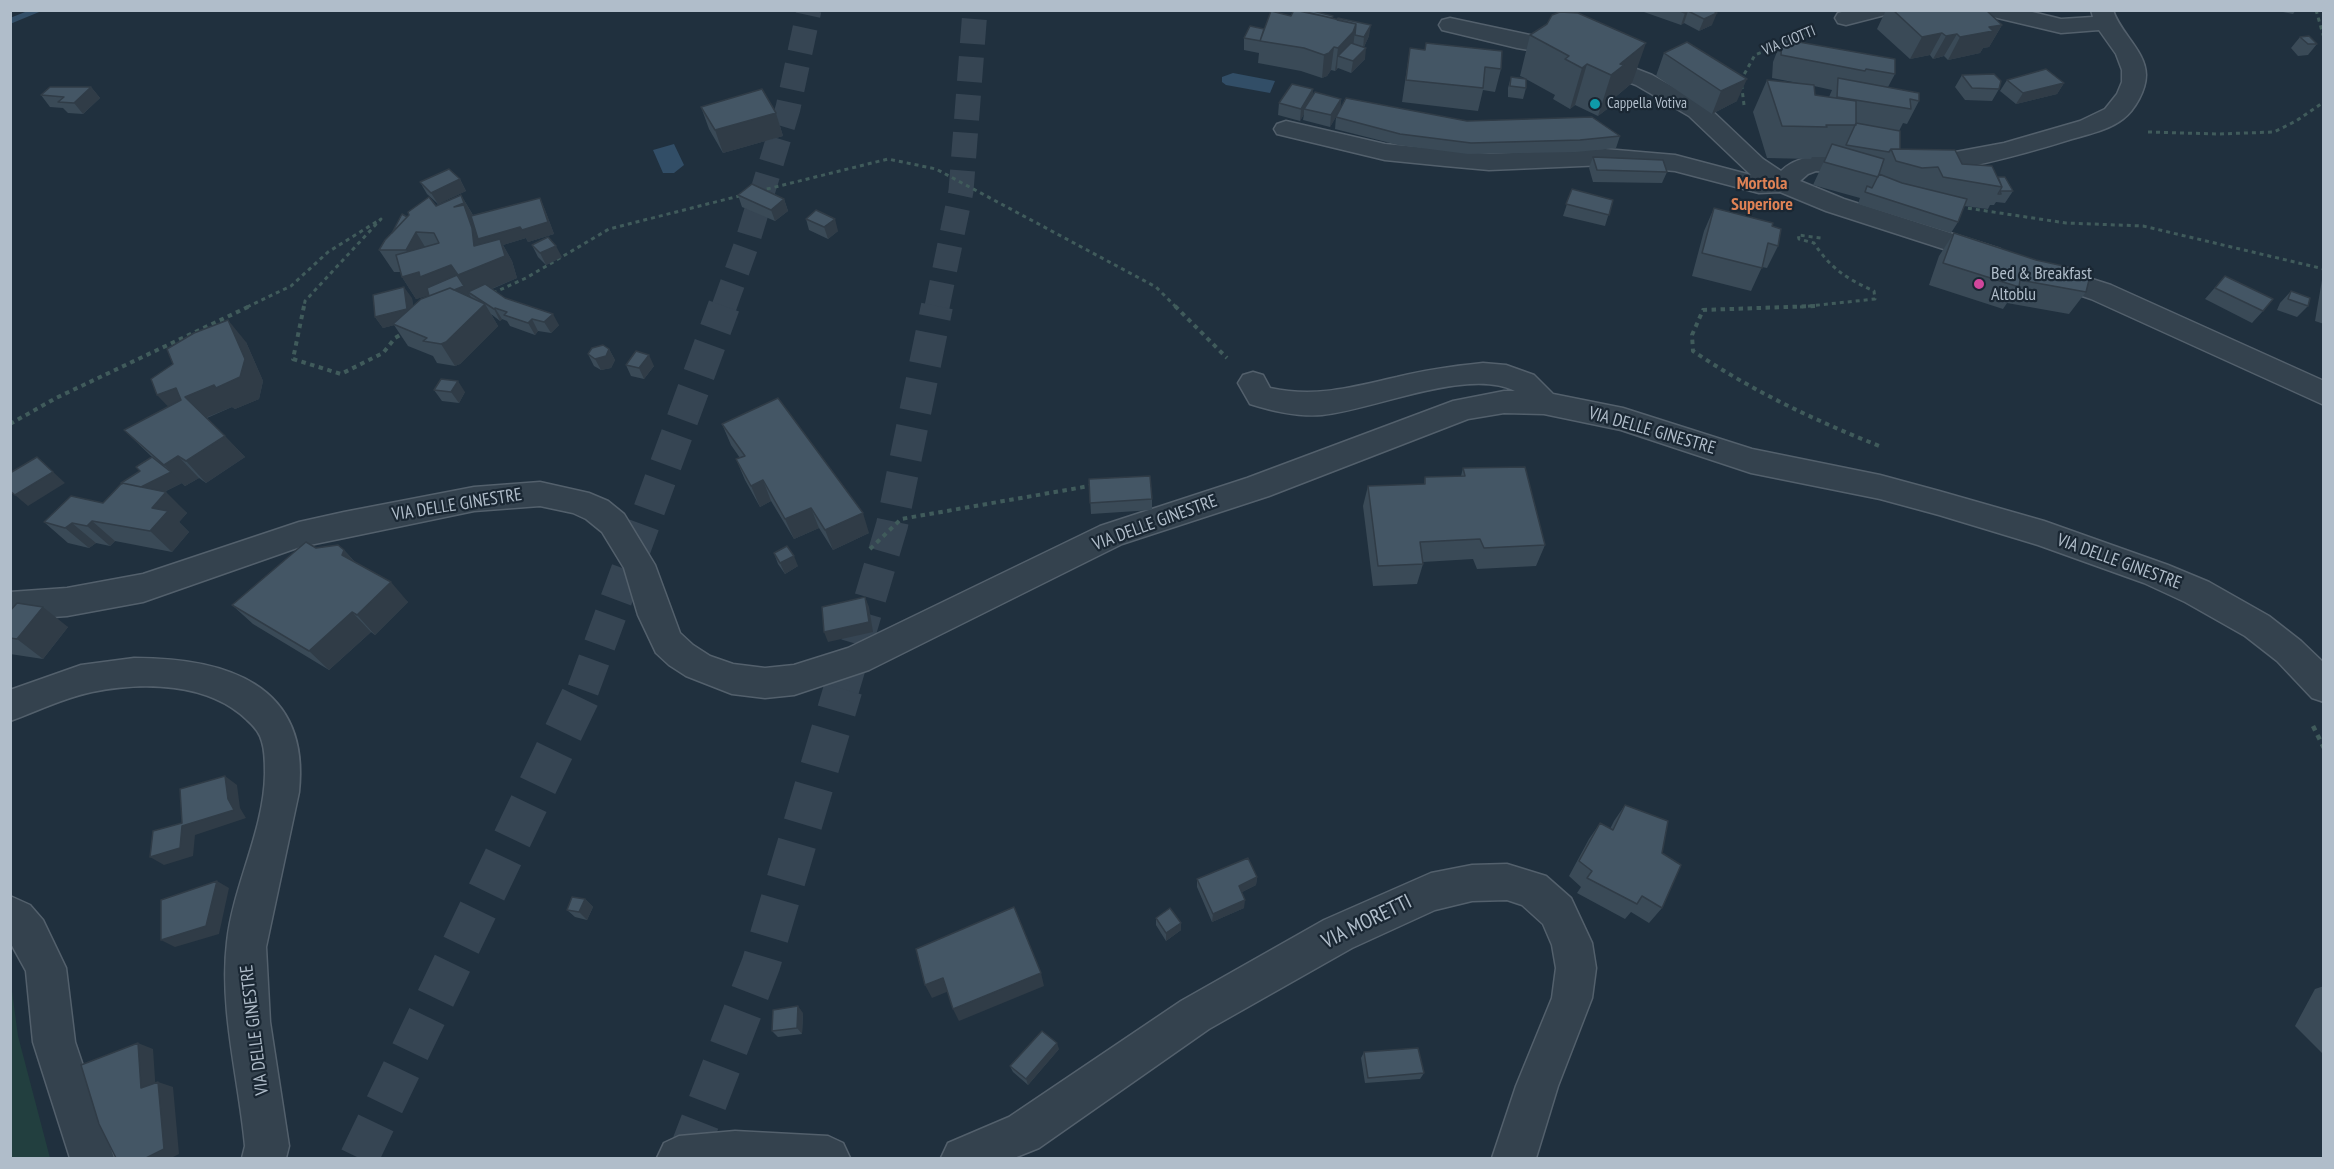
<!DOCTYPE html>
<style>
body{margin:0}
#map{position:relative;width:2334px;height:1169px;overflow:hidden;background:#20303e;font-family:"PT Sans Narrow",sans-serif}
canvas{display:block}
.frame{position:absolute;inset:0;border:12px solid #b0bdca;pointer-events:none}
</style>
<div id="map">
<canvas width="2334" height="1169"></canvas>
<div class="frame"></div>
</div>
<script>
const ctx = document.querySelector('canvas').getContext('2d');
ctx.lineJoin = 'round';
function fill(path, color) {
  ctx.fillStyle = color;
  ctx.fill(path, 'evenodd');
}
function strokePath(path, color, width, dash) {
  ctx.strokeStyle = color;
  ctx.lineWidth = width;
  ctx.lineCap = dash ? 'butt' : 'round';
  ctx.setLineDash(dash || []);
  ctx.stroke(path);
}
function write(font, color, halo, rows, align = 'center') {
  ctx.font = font + ' "PT Sans Narrow",sans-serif';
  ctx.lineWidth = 4.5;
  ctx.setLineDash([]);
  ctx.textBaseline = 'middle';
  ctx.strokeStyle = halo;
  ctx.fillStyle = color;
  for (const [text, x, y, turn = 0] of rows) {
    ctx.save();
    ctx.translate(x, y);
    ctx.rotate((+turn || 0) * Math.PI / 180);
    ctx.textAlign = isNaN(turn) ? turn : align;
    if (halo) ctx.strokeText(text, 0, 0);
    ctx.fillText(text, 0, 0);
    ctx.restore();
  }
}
const green = new Path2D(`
 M10,976L18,1036L50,1158H11Z`);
const water = new Path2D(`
 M1233,73L1275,81L1270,93L1226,85L1222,82V77Z
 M674,144L684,165L674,173H663L653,150Z`);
const stream = new Path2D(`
 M30,10H44L10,24V18Z`);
const highwayTunnelFar2 = new Path2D(`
 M724,307L746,246L788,108L809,10
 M937,307L961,191L975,10`);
const highwayTunnelFar1 = new Path2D(`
 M583,690L724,306
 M843,690L892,525L937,306`);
const highwayTunnel = new Path2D(`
 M359,1158L584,689
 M686,1158L761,964L843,689`);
const pathFar2 = new Path2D(`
 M2316,10L2324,38
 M1744,105L1741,80L1755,55L1815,31
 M2148,132L2218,134L2274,132L2296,121L2324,102
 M759,191L888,159L936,169L1156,287L1176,307
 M1960,207L2066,223L2143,226L2324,269
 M493,293L526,278L609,229L743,195
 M247,307L291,286L328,252L381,219L305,301L304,307
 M1800,307L1875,299L1874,291C1847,279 1830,268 1814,243L1799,239L1798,235L1821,238`);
const pathFar1 = new Path2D(`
 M304,306L293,359L341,374L383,353L395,338L404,333
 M1175,306L1227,358
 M1815,306L1703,310L1692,335L1693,351C1752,391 1816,421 1882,447
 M10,424L56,398L250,306
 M870,549L901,519L1095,485`);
const path = new Path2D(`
 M2313,726L2324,748`);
const minor = new Path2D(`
 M1849,10H1888L1885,15L1846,25L1838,23L1835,18L1838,13Z
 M1982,10H2024L2061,19L2093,17L2091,10H2113C2120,33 2146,51 2146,75C2146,90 2135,110 2123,119C2109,130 2089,134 2072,139C2021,155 1970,169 1916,175L1907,173L1903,167L1907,161L2004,143L2080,121L2105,109L2117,94L2122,82V70L2116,54L2099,30L2061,33L1985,15Z
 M1450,18L1572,44L1652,75L1707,106L1763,159L1781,171C1803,149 1847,154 1876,161L1880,167L1876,173L1867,175L1816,171L1808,174L1800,181L1844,199L2000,249L2003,255L2000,261L1990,264L1826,211L1780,192L1759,193L1675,171L1605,165L1489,170L1445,166L1385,160L1277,134L1274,129L1277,124L1286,121L1385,144L1489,154L1605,149L1675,155L1751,175L1689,116L1636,85L1559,55L1517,48L1442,30L1439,25L1442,20Z
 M2045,264L2111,285L2324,381V405L2091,299L2035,280L2031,273L2035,266Z
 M1483,363L1506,365L1534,375L1553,394L1623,408L1752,449L1880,475L1939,491L2044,521L2168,565L2209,582L2269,616L2301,641L2324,663V702L2312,698L2277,661L2245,636L2185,602L2144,583L2038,545L1939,515L1880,499L1751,473L1621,430L1544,414L1504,413L1468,419L1269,496L1122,544L869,670L794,695L765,698L732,694L686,676L669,665L656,653L638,615L624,568L602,532L586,519L573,513L540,506L474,511L344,538L300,547L143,602L67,616L10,620V592L67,588L143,574L299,522L344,512L474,487L540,482L589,493L608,501L624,514L655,565L680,633L693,645L710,656L733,664L765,668L794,665L848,648L1100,526L1247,478L1453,401L1504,391H1515C1468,367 1373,410 1322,415C1297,417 1272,411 1250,404L1238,383L1243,375L1253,372L1263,375L1270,388C1317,398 1352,387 1397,377C1425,370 1454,366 1483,363Z
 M134,658C224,658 311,683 299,792L266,947L270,1022L289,1146L286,1158H242L245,1146C239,1080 219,1009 227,942C233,886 264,831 265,774C265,764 265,751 262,742C260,733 254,726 247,720C208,682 142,682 92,692C63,698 38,711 10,721V690L81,665Z
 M1507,864L1546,876L1571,898L1592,943L1596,968L1592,998L1558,1086L1536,1158H1492L1516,1086L1552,998L1556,968L1552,945L1543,924L1522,905L1507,900L1472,901L1435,910L1352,948L1209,1029L1039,1148L1014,1158H941L948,1143L1009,1117L1181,1001L1324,920L1431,873L1472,865Z
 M10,896L30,905L43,920L66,968L75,1042L114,1158H70L33,1042L26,971L10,942Z
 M735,1131L828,1136L843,1143L850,1158H657L664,1143L679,1136Z`);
const wall = new Path2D(`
 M1644,10H1712V25L1699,31L1684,23L1681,25L1644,12Z
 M1886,10H1986L2002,25L1989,47L1983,48L1980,53L1948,60L1944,56L1933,59L1930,55L1910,59L1877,29Z
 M2273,10H2296L2293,14Z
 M1333,19L1369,36L1364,47L1365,59L1351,73L1338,68L1335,71L1331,70L1327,76L1322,78L1301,71L1258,63L1259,53L1244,50V38L1264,29Z
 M1530,35L1632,83L1613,99L1611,106L1598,116L1575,105L1570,109L1553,99L1555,95L1526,79V88L1523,99L1508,97V88L1511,77L1525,78L1520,76Z
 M2300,37L2317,44L2308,55L2298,56L2291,48Z
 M1782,39L1895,74L1888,87L1919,101L1907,124L1903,123L1899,131L1900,149L1962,164L1998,177L2013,191L2005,203L1996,202L1994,205H1990L1988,209L1964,206L1958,222L1951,233L1858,204L1860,198L1813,185L1826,157H1812L1811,159L1767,158L1753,112L1767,80L1798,83L1772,78L1773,62ZM1814,86L1832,90L1829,97L1815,95Z
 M1410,48L1501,69L1495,92L1483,90L1478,111L1402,102Z
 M1664,53L1737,101L1712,114L1656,76Z
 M1962,75L1999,89L1992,101L1965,100L1955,87Z
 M2007,80L2064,83L2057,94L2016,104L2000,91Z
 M91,87L100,98L83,114L68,113L63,108L50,107L41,95Z
 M1313,89L1312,97L1341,99L1340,110L1330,127L1303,120L1304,114L1300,121L1278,115L1279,103Z
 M701,107L776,113L783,136L723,153L709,129Z
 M1336,117L1467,121L1620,136L1616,148L1576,152L1468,154L1398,145L1335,129Z
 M1593,157L1667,172L1662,183L1593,182L1589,168Z
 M460,179L466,191L438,204L427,194L420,182Z
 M1572,189L1613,200L1605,226L1563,216Z
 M461,195L473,215L540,198L545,210L554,234L528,242L526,238L503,245L512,261L517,278L492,289L505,298L559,325L551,333L538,331L535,335L510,326L507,321L502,319L500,321L491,314L498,326L460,364L455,366L437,363L433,356L408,346L394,325L383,328L375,317L412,298L413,307L429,296V295L416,299L402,277L401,272H394L379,250L407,217Z
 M738,195L784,199L788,211L775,221L742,207Z
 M1714,208L1772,226L1778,246L1767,268L1762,267L1751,291L1692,276L1704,231Z
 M806,219L838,231L828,239L809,230Z
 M1954,233L2086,292L2069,314L2007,303L2003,309L1929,285L1939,256Z
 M532,245L562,257L546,265L538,257Z
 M2323,274H2324V324L2315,321Z
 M2225,276L2263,311L2252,323L2205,299Z
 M2291,291L2308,306L2297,317L2277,310L2280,303Z
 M246,342L263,381L259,399L235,409L232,407L207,418L245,457L206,483L199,478L185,486L182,483L164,492L187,513L179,522L189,532L172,552L115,541L110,546L96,543L89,548L68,543L44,522L103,503L140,471L152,457L124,430L168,407Z
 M609,349L615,360L611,368L601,370L594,366L588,354Z
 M626,365L654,366L644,379L631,376Z
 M434,390L465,392L459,403L442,401Z
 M722,424L869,533L833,550L819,528L794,539L771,501L760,507L745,480L736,459L740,458L731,445Z
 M1463,468L1545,545L1536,566L1477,569L1473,559L1423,562V564L1417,584L1373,586L1363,506L1368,486L1424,484L1425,477L1461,476Z
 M1089,479L1152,499V510L1091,514Z
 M316,548L344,550L356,563L408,602L375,635L371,632L329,670L253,624L232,605Z
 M774,553L798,566L785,574L778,564Z
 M10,611L68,627L43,659L10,654Z
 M1625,805L1662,853V908L1649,923L1631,912L1625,919L1577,893L1581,887L1569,876L1589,839L1600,823L1610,829L1614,821Z
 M1257,877L1256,885L1242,892L1244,908L1212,922L1197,887V879Z
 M585,899L593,907L587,920L575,917L567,910Z
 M1156,918L1181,930L1166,941L1156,925Z
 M2324,986V1055L2295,1026L2315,989Z
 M803,1013L802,1034L778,1037L772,1031Z
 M1059,1049L1028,1085L1013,1072L1010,1066Z
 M1364,1052L1424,1073L1420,1079L1365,1083L1361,1058Z`);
const shadedWall = new Path2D(`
 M1688,11L1684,23L1681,25L1685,13Z
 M1717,13L1712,25L1699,31L1704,19Z
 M1356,24L1353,47L1338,56L1337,68H1338L1335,71L1338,48Z
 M1371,25L1369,36L1363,49L1364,37Z
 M2002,25L1989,47L1983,48L1980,53L1948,60L1960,37L1989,27Z
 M1942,33L1930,55L1910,59L1922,37Z
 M1957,34L1944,56L1933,59L1946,36Z
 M1646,43L1632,83L1613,99L1611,106L1598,116L1611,75L1620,64Z
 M1334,47L1331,70L1327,76L1322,78L1324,55Z
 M1366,48L1365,59L1351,73L1353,61Z
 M1587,64L1575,105L1570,109L1582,68Z
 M1747,79L1737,101L1712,114L1721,91Z
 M2064,83L2057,94L2016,104L2023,93Z
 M91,87L100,98L83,114L74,103Z
 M1313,89L1312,101L1304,109V114L1300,121L1301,109Z
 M1341,99L1340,110L1330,127L1331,115Z
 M776,113L783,136L723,153L715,130Z
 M460,179L466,191L438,204L431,193Z
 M461,195L474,217L540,198L545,210L554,234L528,242L526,238L503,245L512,261L517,278L474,296L468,292L471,297L431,295L416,299L402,277L419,272L451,265L464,286L458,275L454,207Z
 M784,199L788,211L775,221L771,210Z
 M835,219L838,231L828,239L824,227Z
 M416,232L430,255L420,273L406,250Z
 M556,246L562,257L546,265L540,253Z
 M404,287L412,298L415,320L383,328L375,317Z
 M485,304L498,326L460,364L455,366L441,344Z
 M495,308L502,319L500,321L494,309Z
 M553,314L559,325L551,333L544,322Z
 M532,319L538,331L535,335L528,323Z
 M228,320L246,342L263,381L259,399L235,409L232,407L205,418L185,397Z
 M609,349L615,360L611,368L601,370L595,359Z
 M649,355L654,366L644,379L639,368Z
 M458,381L465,392L459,403L451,392Z
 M176,388L196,409L178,417L157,395Z
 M225,436L245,457L206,483L186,461Z
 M178,456L199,478L185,486L164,465Z
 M37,457L65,483L28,506L15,495Z
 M171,472L182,483L152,498L128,491Z
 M763,480L771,501L760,507L751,486Z
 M166,492L187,513L179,522L189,532L172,552L150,531L152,508Z
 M811,508L819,528L794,539L785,519Z
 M863,513L869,533L833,550L825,530Z
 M92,521L115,541L110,546L87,526Z
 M72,523L96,543L89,548L65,528Z
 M344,550L362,570L342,555Z
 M794,556L798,566L785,574L780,563Z
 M391,582L408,602L375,635L357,615Z
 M865,597L869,607L873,632L828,642L824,632Z
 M43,607L68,627L43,659L17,639Z
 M352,612L371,632L329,670L309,651Z
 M225,776L237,785L240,808L246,818L195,835L193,856L164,865L150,857L182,826L228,799Z
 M1257,877L1256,885L1238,894L1239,886Z
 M217,881L229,888L219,934L175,947L161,940Z
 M585,899L593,907L587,920L579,912Z
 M1245,900L1244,908L1212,922L1213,914Z
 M1181,923V930L1166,941V933Z
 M1041,973L1044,986L959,1021L953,1009Z
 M943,978L949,991L932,998L925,985Z
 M798,1006L803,1013L802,1034L797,1028Z
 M138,1043L153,1049L156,1094L141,1088Z
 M1057,1043L1059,1049L1028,1085L1026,1079Z
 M158,1082L173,1087L179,1154L171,1158H146Z`);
const building = new Path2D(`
 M1294,10H1298L1356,24L1353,32L1338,48L1334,47L1329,53L1324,55L1304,48L1260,41L1271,11L1291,16Z
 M1309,10L1333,16L1332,18L1299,11Z
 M1677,10H1712L1717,13L1704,19L1688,11L1685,13Z
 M1893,10H1986L2002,25L1989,27L1993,31L1960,37L1957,34L1946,36L1942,33L1922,37Z
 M1560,12L1578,13L1646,43L1620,64L1624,65L1611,75L1587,64L1582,68L1565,59L1569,56L1530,35L1547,24L1552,15Z
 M1338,18L1371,25L1364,37L1355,35L1356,24L1337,20Z
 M1250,26L1264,29L1260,41H1261L1244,38Z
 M2309,36L2317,44H2308L2300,37Z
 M1782,39L1895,59V74L1866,69L1865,71L1781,55Z
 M1687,42L1747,79L1721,91L1664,53Z
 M1351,43L1366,48L1353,61L1338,56Z
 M1426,43L1502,51L1501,69L1485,67L1483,88L1406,80L1410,48L1425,50Z
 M2046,69L2064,83L2023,93L2007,80Z
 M1994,74L2001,81L1999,89L1972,88L1962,75Z
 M1511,77L1526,79V88L1510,86Z
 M1838,78L1919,93V101L1910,99L1911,109L1837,97Z
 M1767,80L1814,85L1815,95L1856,101V125H1826L1827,127L1782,126Z
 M1292,84L1313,89L1301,109L1279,103Z
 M50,87H91L74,103L58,102L64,97L41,95Z
 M762,89L776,113L715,130L701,107Z
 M1315,92L1341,99L1331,115L1304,109Z
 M1346,98L1467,121L1592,117L1620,136L1580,140L1471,143L1400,134L1336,117Z
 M1856,123L1900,131V149H1891L1889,152L1846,145Z
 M1832,144L1884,159L1878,177L1824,162Z
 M1891,149L1955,150L1962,164L1992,166L2002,187L1943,177L1938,167L1922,168L1896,161Z
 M1593,157L1663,160L1667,172L1597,170Z
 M449,169L460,179L431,193L420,182Z
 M1879,174L1902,183L1967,199L1958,222L1865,192L1867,186L1872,188Z
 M1998,177H2005L2013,191H2000L2001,194H1998L2002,187Z
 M752,184L784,199L771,210L738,195Z
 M1572,189L1613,200L1609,215L1566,204Z
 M461,195L464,203L454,207L464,205L472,228L474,246L500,239L505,256L458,275L451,265L420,277L419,272L402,277L396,255L439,243L434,233L416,232L406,250H379L385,240L409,215L408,212L429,197L436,206Z
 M540,198L548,222L522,230L520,227L478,239L471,216Z
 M1714,208L1773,223L1772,226L1781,229L1778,246L1768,243L1762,268L1702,253Z
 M816,210L835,219L824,227L806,219Z
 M402,214L407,217L392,233Z
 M1954,233L2036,260L2091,272L2086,292L2020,280L2019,287L1943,263Z
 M548,237L556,246L540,253L532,245Z
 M457,275L464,286L454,290L450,288L429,296L427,288Z
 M2225,276L2273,299L2263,311L2215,288Z
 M485,284L505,298L553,314L544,322L532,319L528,323L504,315L507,312L495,308L494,309L468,292Z
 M404,287L407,309L375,317L373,295Z
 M450,288L485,304L446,342L441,344L423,341L427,338L393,324L421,299Z
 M2291,291L2310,298L2308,306L2288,299Z
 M228,320L245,359L240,377L216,388L214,385L185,397L225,436L186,461L178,456L164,465L124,430L181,400L176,388L157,395L151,379L173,364L167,349L194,333Z
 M603,345L609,349L606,356L595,359L588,354L592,348Z
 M636,351L649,355L639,368L626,365Z
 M441,379L458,381L451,392L434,390Z
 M778,398L863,513L825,530L811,508L785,519L763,480L751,486L736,459L745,456L722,424Z
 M37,457L53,472L15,495L10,491V473Z
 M152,457L171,472L141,487L122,483V484L121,483L140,471L136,467Z
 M1525,467L1545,545L1484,548L1480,539L1420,542L1423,564L1378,566L1368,486L1425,484V477L1465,476L1463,468Z
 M1150,476L1152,499L1090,503L1089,479Z
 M122,483L166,492L152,508L168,511L150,531L92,521L87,526L72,523L65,528L44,522L71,496L103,503Z
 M306,542L316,548L338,545L344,550L342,555L391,582L357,615L352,612L309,651L232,605Z
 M787,546L794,556L780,563L774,553Z
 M865,597L869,622L824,632L822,607Z
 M17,603L43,607L17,639L10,638V611Z
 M225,776L228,799L234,810L182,826L180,848L150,857L153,831L182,823L180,789Z
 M1625,805L1668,821L1662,853L1681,865L1662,908L1642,896L1637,904L1587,878L1592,871L1579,861L1600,823L1613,830Z
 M1248,858L1257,877L1239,886L1245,900L1213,914L1197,879Z
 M217,881L206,926L161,940V900Z
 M572,897L585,899L579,912L567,910Z
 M1014,907L1041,973L953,1009L943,978L925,985L916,949Z
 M1170,908L1181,923L1166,933L1156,918Z
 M798,1006L797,1028L772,1031L773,1010Z
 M1042,1031L1057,1043L1026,1079L1010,1066Z
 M138,1043L141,1088L158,1082L164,1149L146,1158H116L99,1124L81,1065Z
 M1418,1048L1424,1073L1368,1078L1364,1052Z`);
const markers = [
 [1595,104,6,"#0f9aa8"],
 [1979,284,6,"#d1479c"]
];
const farStreetnames = [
 ["VIA CIOTTI",1789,41,-22]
];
const farPoinames = [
 ["Cappella Votiva",1607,104]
];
const farQuarternames = [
 ["Mortola",1762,184],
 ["Superiore",1762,205]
];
const poiNames = [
 ["Bed & Breakfast",1991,274],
 ["Altoblu",1991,295]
];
const streetNames = [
 ["VIA DELLE GINESTRE",1652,431,16],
 ["VIA DELLE GINESTRE",457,505,-9],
 ["VIA DELLE GINESTRE",1155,523,-20],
 ["VIA DELLE GINESTRE",2119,562,20],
 ["VIA DELLE GINESTRE",255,1030,-97]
];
const nearStreetnames = [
 ["VIA MORETTI",1367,922,-26]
];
fill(green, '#223f3f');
fill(water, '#324e67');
fill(stream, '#324e67');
strokePath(highwayTunnelFar2, '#364553', 25, [25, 13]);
strokePath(highwayTunnelFar1, '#364553', 32, [32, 16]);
strokePath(highwayTunnel, '#364553', 39, [39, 20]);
strokePath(minor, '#53606c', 3);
strokePath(pathFar2, '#405b5b', 3, [4, 4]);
strokePath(pathFar1, '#405b5b', 4, [4.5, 4.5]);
strokePath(path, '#405b5b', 4.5, [5, 5]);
fill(minor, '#34424e');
fill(wall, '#3a4a57');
fill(shadedWall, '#303c47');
fill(building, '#445665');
strokePath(building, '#303c47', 1.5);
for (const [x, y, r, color] of markers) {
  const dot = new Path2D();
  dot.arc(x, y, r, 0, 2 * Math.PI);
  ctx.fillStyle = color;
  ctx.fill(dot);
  strokePath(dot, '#1a2733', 2);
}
write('15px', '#b0bdca', '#1a2733', farStreetnames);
write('15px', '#b0bdca', '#1a2733', farPoinames, 'left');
write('bold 18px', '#df8255', '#1a2733', farQuarternames);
write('18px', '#b0bdca', '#1a2733', poiNames, 'left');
write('18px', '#b0bdca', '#1a2733', streetNames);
write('21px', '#b0bdca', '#1a2733', nearStreetnames);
</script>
